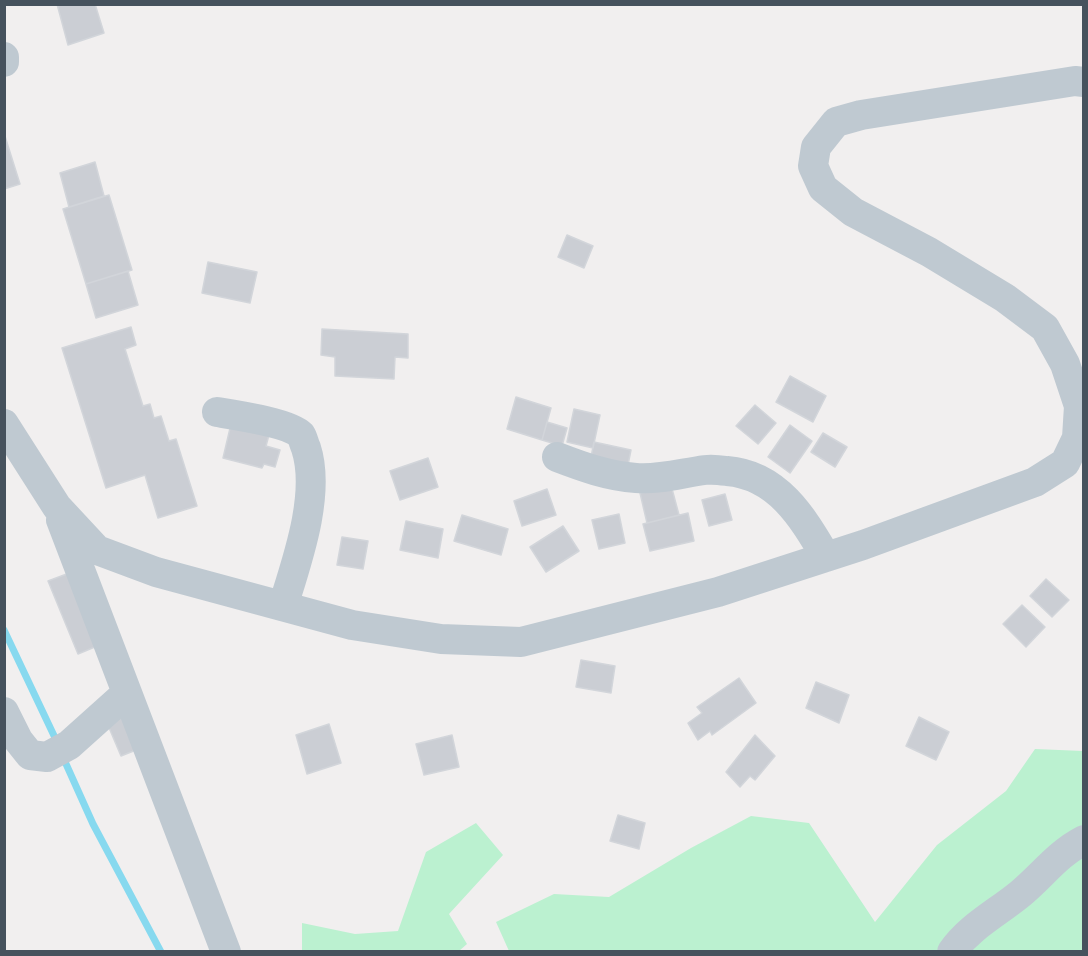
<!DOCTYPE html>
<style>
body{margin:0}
#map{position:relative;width:1088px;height:956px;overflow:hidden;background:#f1efef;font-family:Inter,sans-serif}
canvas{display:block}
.frame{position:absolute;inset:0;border:6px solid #46525d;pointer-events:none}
</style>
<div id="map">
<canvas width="1088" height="956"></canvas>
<div class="frame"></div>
</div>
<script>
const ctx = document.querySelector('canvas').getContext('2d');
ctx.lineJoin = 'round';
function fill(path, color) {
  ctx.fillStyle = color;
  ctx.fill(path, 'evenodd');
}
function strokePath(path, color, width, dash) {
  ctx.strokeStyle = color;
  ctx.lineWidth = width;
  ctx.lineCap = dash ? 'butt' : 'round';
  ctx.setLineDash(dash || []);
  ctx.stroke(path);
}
const green = new Path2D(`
 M1035,749L1083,751V951H509L496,922L554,894L609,897L691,848L751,816L809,823L875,922L937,845L1006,791Z
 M476,823L503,855L449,914L467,944L459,951H302V923L355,934L398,931L426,852Z`);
const stream = new Path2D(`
 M4,630L57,742
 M62,755L93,824L161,952`);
const building = new Path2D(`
 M57,4H95L104,33L68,45Z
 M4,133L20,184L4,189Z
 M95,162L104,196L69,207L60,173Z
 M109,195L132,270L86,284L63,209Z
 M567,235L593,246L584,268L558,257Z
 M208,262L257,272L250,303L202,293Z
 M128,271L138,305L96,318L86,284Z
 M131,327L136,345L125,349L143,406L150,404L154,418L161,416L169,441L176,439L197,506L158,518L145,475L106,488L62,348Z
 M322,329L408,334V358L395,357L394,379L335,376V357L321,355Z
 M790,376L826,396L813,422L776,402Z
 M516,397L551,408L542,440L507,429Z
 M755,405L776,423L758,444L736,426Z
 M574,409L600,415L593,448L567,442Z
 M547,422L567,428L562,446L542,440Z
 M231,424L269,435L266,446L280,450L275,467L264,464L262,468L223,458Z
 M790,425L812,441L790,473L768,457Z
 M823,433L847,447L835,467L811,452Z
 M594,442L631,450L628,465L591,457Z
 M428,458L438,487L400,500L390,471Z
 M671,485L679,515L647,523L640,493Z
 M547,489L556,515L522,526L514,501Z
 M725,494L732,520L709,526L702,500Z
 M688,513L694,541L650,551L643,524Z
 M619,514L625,543L599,549L592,520Z
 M462,515L508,529L501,555L454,541Z
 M406,521L443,529L438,558L400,550Z
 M563,526L579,551L546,572L530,547Z
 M342,537L368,541L363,569L337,565Z
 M72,572L102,644L78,654L48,581Z
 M1046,579L1069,600L1052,617L1030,596Z
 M1022,605L1045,627L1026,647L1003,624Z
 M581,660L615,666L611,693L576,687Z
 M739,678L756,703L712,735L710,731L698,740L688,723L702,713L697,707Z
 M816,682L849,695L839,723L806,708Z
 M128,715L141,748L121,756L107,723Z
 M919,717L949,732L936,760L906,746Z
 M329,724L341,763L307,774L296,735Z
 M452,735L459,767L424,775L416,744Z
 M755,735L775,756L755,780L750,776L740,787L726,772Z
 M618,815L645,823L639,849L610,841Z`);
const minor = new Path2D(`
 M4,57V62
 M217,412C235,415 290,423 301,435C303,438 304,444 306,448C321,494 297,561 283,606
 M4,424L57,507L97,550L156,572L352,625L441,639L521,642L718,592L863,545L1035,482L1065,463L1077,438L1079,406L1065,364L1045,328L1005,298L929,252L853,212L823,188L813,166L816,147L836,122L861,115L1075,81L1084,82
 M557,457C583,467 608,476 636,478C659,480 682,473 705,470C712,469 720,470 727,471C778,475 803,518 826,557
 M61,520L226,952
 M4,712L18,740L30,755L47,757L69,745L127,693
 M952,952C969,927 997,913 1020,894C1042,876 1057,854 1084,840`);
fill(green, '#bbf1d0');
strokePath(stream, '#87d9ef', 7);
fill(building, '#cbced4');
strokePath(building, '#d2d5da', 1.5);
strokePath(minor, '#bfc9d1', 30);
</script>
